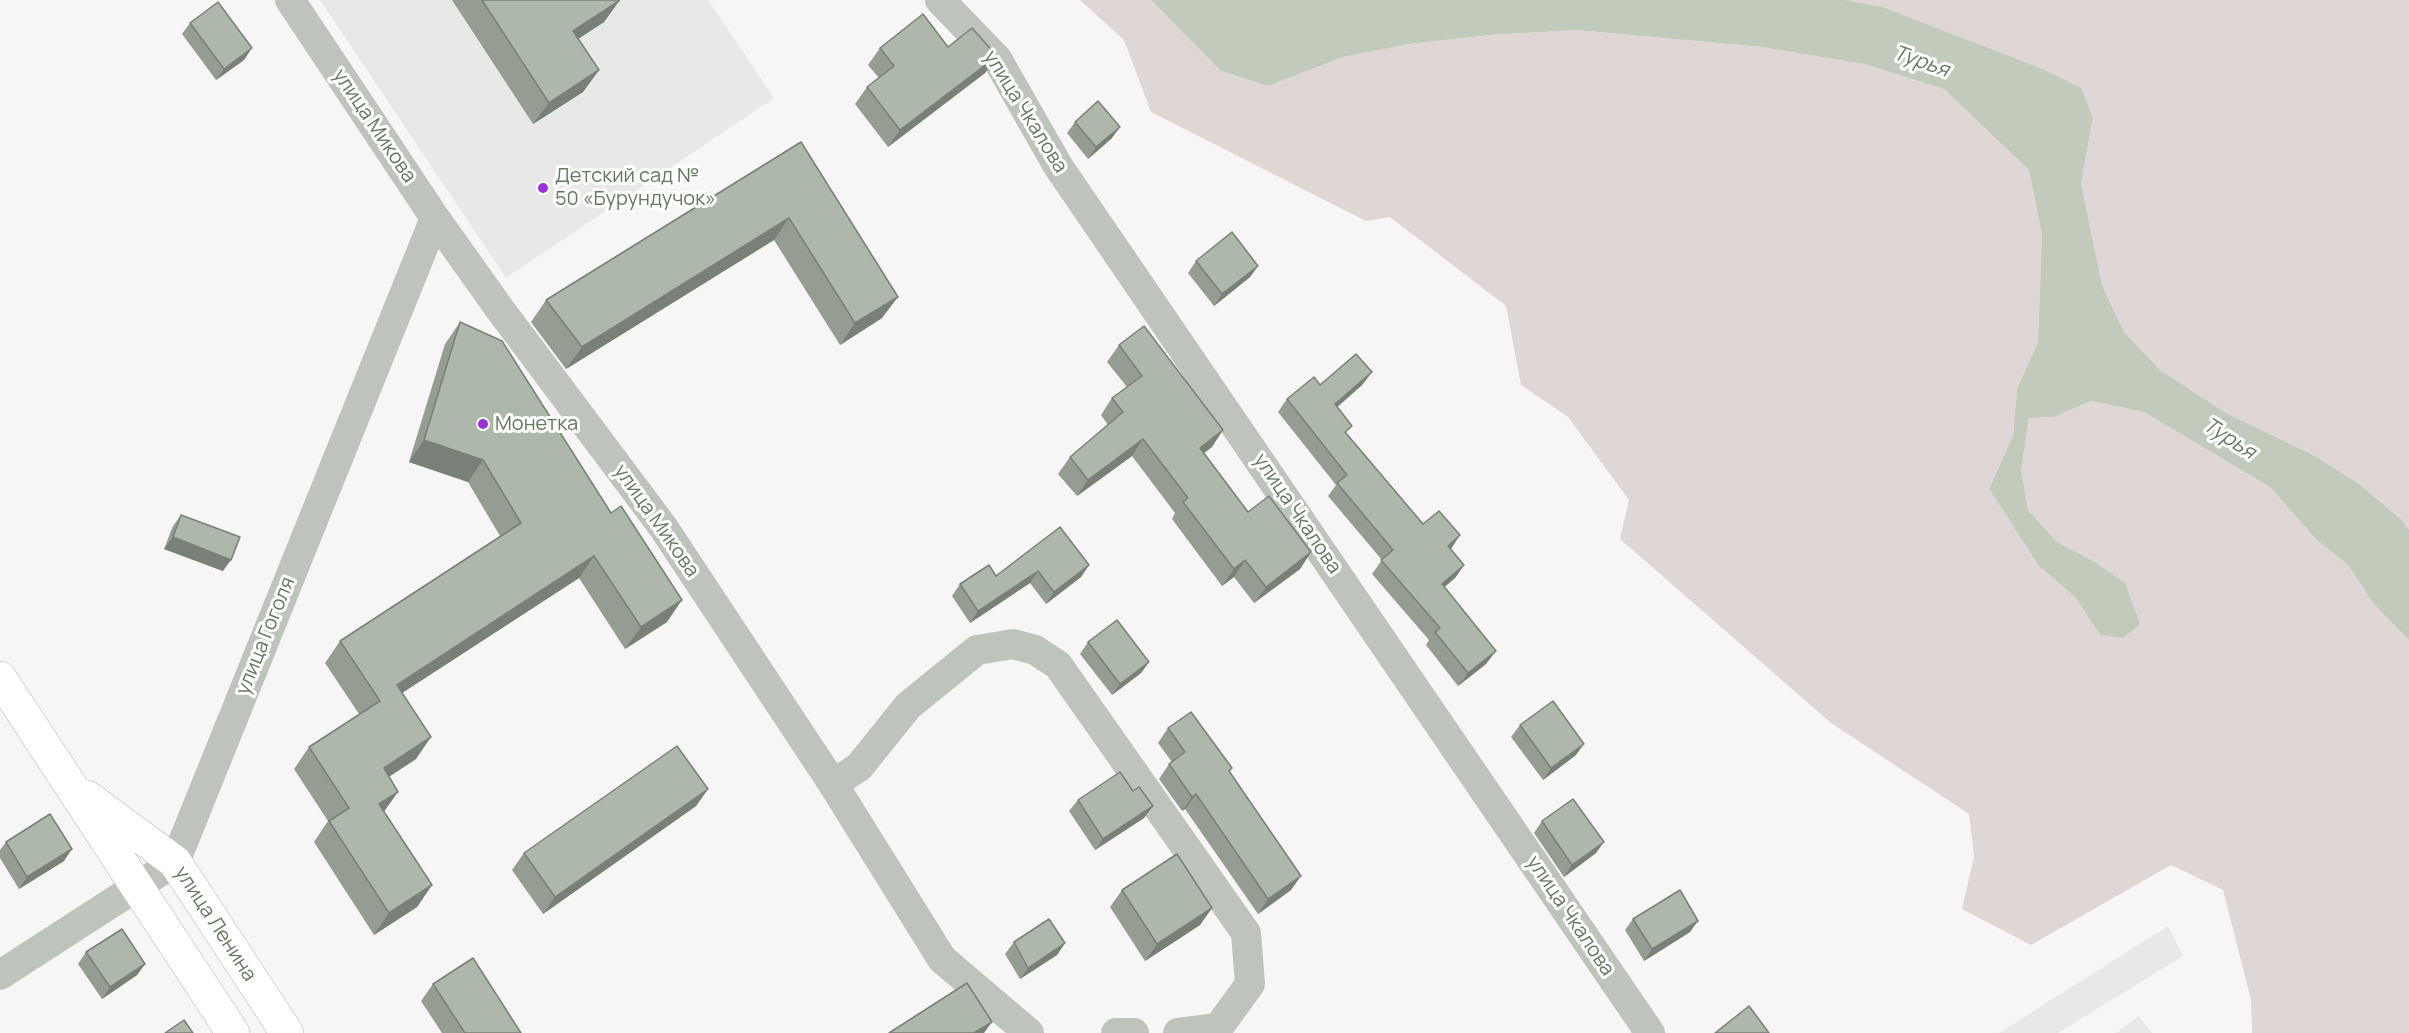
<!DOCTYPE html>
<meta charset="utf-8">
<style>
body{margin:0}
canvas{display:block;background:#f8f5f7}
</style>
<canvas width="2409" height="1033"></canvas>
<script>
const ctx = document.querySelector('canvas').getContext('2d');
ctx.lineJoin = 'round';
function fill(path, color) {
  ctx.fillStyle = color;
  ctx.fill(path, 'evenodd');
}
function strokePath(path, color, width, dash) {
  ctx.strokeStyle = color;
  ctx.lineWidth = width;
  ctx.lineCap = dash ? 'butt' : 'round';
  ctx.setLineDash(dash || []);
  ctx.stroke(path);
}
function write(font, color, halo, rows, align = 'center') {
  ctx.font = font + ' Manrope,sans-serif';
  ctx.lineWidth = 6;
  ctx.setLineDash([]);
  ctx.textBaseline = 'middle';
  ctx.strokeStyle = halo;
  ctx.fillStyle = color;
  for (const [text, x, y, turn = 0] of rows) {
    ctx.save();
    ctx.translate(x, y);
    ctx.rotate((+turn || 0) * Math.PI / 180);
    ctx.textAlign = isNaN(turn) ? turn : align;
    if (halo) ctx.strokeText(text, 0, 0);
    ctx.fillText(text, 0, 0);
    ctx.restore();
  }
}
const built = new Path2D(`
 M320,0H708L774,98L506,278Z
 M2168,926L2183,956L2058,1033H1999Z
 M2139,1016L2152,1033H2116Z`);
const green = new Path2D(`
 M1080,0H1151L1221,71L1268,86L1343,57L1409,44L1490,35L1577,30L1762,47L1864,64L1944,89L2029,170L2042,235L2038,342L2017,389L2013,436L1989,489L2039,566L2075,597L2100,635L2125,583L2095,562L2057,542L2028,510L2021,470L2029,418L2054,417L2091,401L2144,412L2270,487L2316,539L2349,566L2373,603L2409,640V1033H2252L2251,1000L2223,890L2171,865L2031,945L1962,909L1974,856L1969,814L1831,723L1620,539L1629,500L1568,417L1521,385L1506,306L1390,217L1366,221L1151,112L1124,40Z
 M1846,0H2409V530L2402,520L2359,484L2315,456L2226,413L2160,370L2124,332L2102,285L2081,183L2093,118L1882,7Z`);
const water = new Path2D(`
 M1151,0H1846L1882,7L2040,68L2081,88L2093,118L2081,183L2102,285L2124,332L2160,370L2226,413L2315,456L2359,484L2402,520L2409,530V640L2373,603L2349,566L2316,539L2270,487L2144,412L2091,401L2054,417L2029,418L2021,470L2028,510L2057,542L2095,562L2125,583L2140,624L2123,638L2100,635L2075,597L2039,566L1989,489L2013,436L2017,389L2038,342L2042,235L2029,170L1944,89L1864,64L1762,47L1577,30L1490,35L1409,44L1343,57L1268,86L1221,71Z`);
const street = new Path2D(`
 M290,0L435,218L499,308L663,527L833,784L942,959L1029,1033
 M940,0L997,59L1058,166L1650,1033
 M833,784L859,767L908,706L977,650L1013,644L1035,650L1058,665L1246,933L1250,984L1218,1028L1178,1033
 M0,975L175,862L435,218
 M1116,1033H1134`);
const secondary = new Path2D(`
 M0,678L233,1033
 M87,797L175,862L287,1033`);
const wall = new Path2D(`
 M452,0H619V1L604,22L578,39L599,70L583,92L533,124Z
 M190,23L244,60L216,80L182,34Z
 M948,47L997,56L985,73L888,147L855,104L867,87L879,78L868,65L880,48Z
 M1075,122L1112,138L1088,159L1067,133Z
 M801,142L882,318L840,345L774,240L566,369L531,322L546,300Z
 M1196,261L1258,266L1250,277L1214,306L1188,273Z
 M460,322L667,622L625,649L579,578L402,693L416,759L389,777L384,812L432,885L417,907L374,935L314,842L328,821L294,769L309,747L359,714L325,663L340,641L500,536L468,482L409,462L445,344Z
 M1119,345L1212,447L1204,453L1248,512L1311,552L1300,569L1254,603L1234,577L1222,586L1172,519L1175,513L1132,456L1077,496L1058,474L1070,457L1108,425L1101,415L1112,398L1127,387L1107,362Z
 M1372,372L1362,385L1337,407L1347,434L1423,524L1451,549L1464,565L1455,578L1444,587L1486,664L1458,686L1426,645L1429,640L1372,574L1382,560L1328,496L1336,485L1278,412L1287,399L1320,385Z
 M181,515L223,571L164,549L173,526Z
 M1089,565L1081,577L1046,604L1030,583L970,623L952,596L960,584L996,576Z
 M1088,642L1149,662L1141,673L1112,695L1080,654Z
 M1520,725L1576,755L1543,780L1511,737Z
 M1168,728L1232,768L1229,772L1291,890L1258,914L1185,809L1182,811L1159,779L1169,764L1172,762L1158,743Z
 M708,789L696,806L543,914L512,870L524,853Z
 M1133,791L1153,806L1144,818L1095,850L1069,811L1078,800Z
 M1542,821L1596,853L1564,877L1534,833Z
 M6,842L64,861L19,889L0,858V850Z
 M1122,890L1212,908L1200,925L1145,961L1110,907Z
 M1633,919L1690,932L1644,961L1625,930Z
 M1014,942L1065,943L1057,955L1020,979L1005,954Z
 M86,952L145,964L137,975L102,999L78,964Z
 M433,984L521,1033H442L421,1001Z`);
const shadedWall = new Path2D(`
 M619,1L604,22L558,52L573,31Z
 M252,48L244,60L216,80L224,69Z
 M997,56L985,73L888,147L900,130Z
 M599,70L583,92L533,124L549,103Z
 M1120,127L1112,138L1088,159L1096,147Z
 M789,218L774,240L566,369L582,347Z
 M1258,266L1250,277L1214,306L1222,294Z
 M898,297L882,318L840,345L855,323Z
 M1372,372L1362,385L1326,417L1335,404Z
 M1223,430L1212,447L1188,465L1200,448Z
 M1143,439L1132,456L1077,496L1088,480Z
 M424,440L483,460L468,482L409,462Z
 M1460,535L1451,549L1439,559L1448,546Z
 M173,537L231,560L223,571L164,549Z
 M1311,552L1300,569L1254,603L1266,587Z
 M594,556L579,578L382,706L397,685Z
 M1245,560L1234,577L1222,586L1234,569Z
 M1089,565L1081,577L1046,604L1054,592Z
 M1464,565L1455,578L1433,597L1442,584Z
 M1038,571L1030,583L970,623L978,611Z
 M682,600L667,622L625,649L641,627Z
 M1496,651L1486,664L1458,686L1468,673Z
 M1149,662L1141,673L1112,695L1120,684Z
 M431,737L416,759L368,790L384,768Z
 M1584,744L1576,755L1543,780L1551,768Z
 M708,789L696,806L543,914L555,897Z
 M398,792L383,813L379,804Z
 M1196,794L1185,809L1182,811L1192,797Z
 M1153,806L1144,818L1095,850L1103,839Z
 M1604,842L1596,853L1564,877L1572,865Z
 M72,849L64,861L19,889L27,877Z
 M1301,876L1291,890L1258,914L1268,899Z
 M432,885L417,907L374,935L389,913Z
 M1212,908L1200,925L1145,961L1157,944Z
 M1698,921L1690,932L1644,961L1652,949Z
 M1065,943L1057,955L1020,979L1028,968Z
 M145,964L137,975L102,999L110,987Z
 M992,1022L984,1033H974Z`);
const building = new Path2D(`
 M482,0H619V1L573,31L599,70L549,103Z
 M218,2L252,48L224,69L190,23Z
 M923,14L948,47L972,28L997,56L900,130L867,87L894,66L880,48Z
 M1098,101L1120,127L1096,147L1075,122Z
 M801,142L898,297L855,323L789,218L582,347L546,300Z
 M1232,232L1258,266L1222,294L1196,261Z
 M460,322L502,341L611,513L621,506L682,600L641,627L594,556L397,685L431,737L384,768L398,792L379,804L432,885L389,913L329,821L349,808L309,747L380,701L340,641L521,523L483,460L424,440Z
 M1144,326L1223,430L1200,448L1248,512L1269,496L1311,552L1266,587L1245,560L1234,569L1183,502L1188,498L1143,439L1088,480L1070,457L1123,412L1112,398L1142,376L1119,345Z
 M1356,354L1372,372L1335,404L1352,426L1345,432L1423,524L1439,511L1460,535L1448,546L1464,565L1442,584L1496,651L1468,673L1435,632L1440,628L1381,560L1393,550L1337,483L1347,475L1287,399L1314,377L1320,385Z
 M181,515L240,537L231,560L173,537Z
 M1060,527L1089,565L1054,592L1038,571L978,611L960,584L989,565L996,576Z
 M1117,620L1149,662L1120,684L1088,642Z
 M1553,701L1584,744L1551,768L1520,725Z
 M1191,712L1232,768L1229,771L1301,876L1268,899L1196,794L1192,797L1169,764L1185,752L1168,728Z
 M677,746L708,789L555,897L524,853Z
 M1120,772L1133,791L1139,787L1153,806L1103,839L1078,800Z
 M1573,799L1604,842L1572,865L1542,821Z
 M50,814L72,849L27,877L6,842Z
 M1177,854L1212,908L1157,944L1122,890Z
 M1680,890L1698,921L1652,949L1633,919Z
 M1049,919L1065,943L1028,968L1014,942Z
 M122,929L145,964L110,987L86,952Z
 M473,958L521,1033H465L433,984Z
 M967,983L992,1022L974,1033H889Z
 M1749,1006L1769,1033H1715Z
 M184,1020L193,1033H165Z`);
const markers = [
 [543,188,6,"#9931db"],
 [483,424,6,"#9931db"]
];
const streetNames = [
 ["улица Чкалова",1025,112,58],
 ["улица Микова",374,126,56],
 ["улица Чкалова",1297,514,56],
 ["улица Микова",656,521,55],
 ["улица Гоголя",266,636,-68],
 ["улица Чкалова",1570,916,56],
 ["улица Ленина",215,924,57]
];
const poiNames = [
 ["Детский сад №",555,176],
 ["50 «Бурундучок»",555,199],
 ["Монетка",495,424]
];
const waterNames = [
 ["Турья",1921,62,19],
 ["Турья",2229,439,33]
];
fill(built, '#e8e8e7');
fill(green, '#ded7d6');
fill(water, '#c1cabb');
strokePath(secondary, '#b1b9af', 34);
strokePath(street, '#bec4bc', 30);
strokePath(secondary, '#fff', 33);
fill(wall, '#959d92');
fill(shadedWall, '#798077');
fill(building, '#adb7aa');
strokePath(building, '#798077', 1.5);
for (const [x, y, r, color] of markers) {
  const dot = new Path2D();
  dot.arc(x, y, r, 0, 2 * Math.PI);
  ctx.fillStyle = color;
  ctx.fill(dot);
  strokePath(dot, '#fff', 2);
}
write('20px', '#64785f', '#fff', streetNames);
write('20px', '#64785f', '#fff', poiNames, 'left');
write('italic 21px', '#68795e', '#fff', waterNames);
</script>
